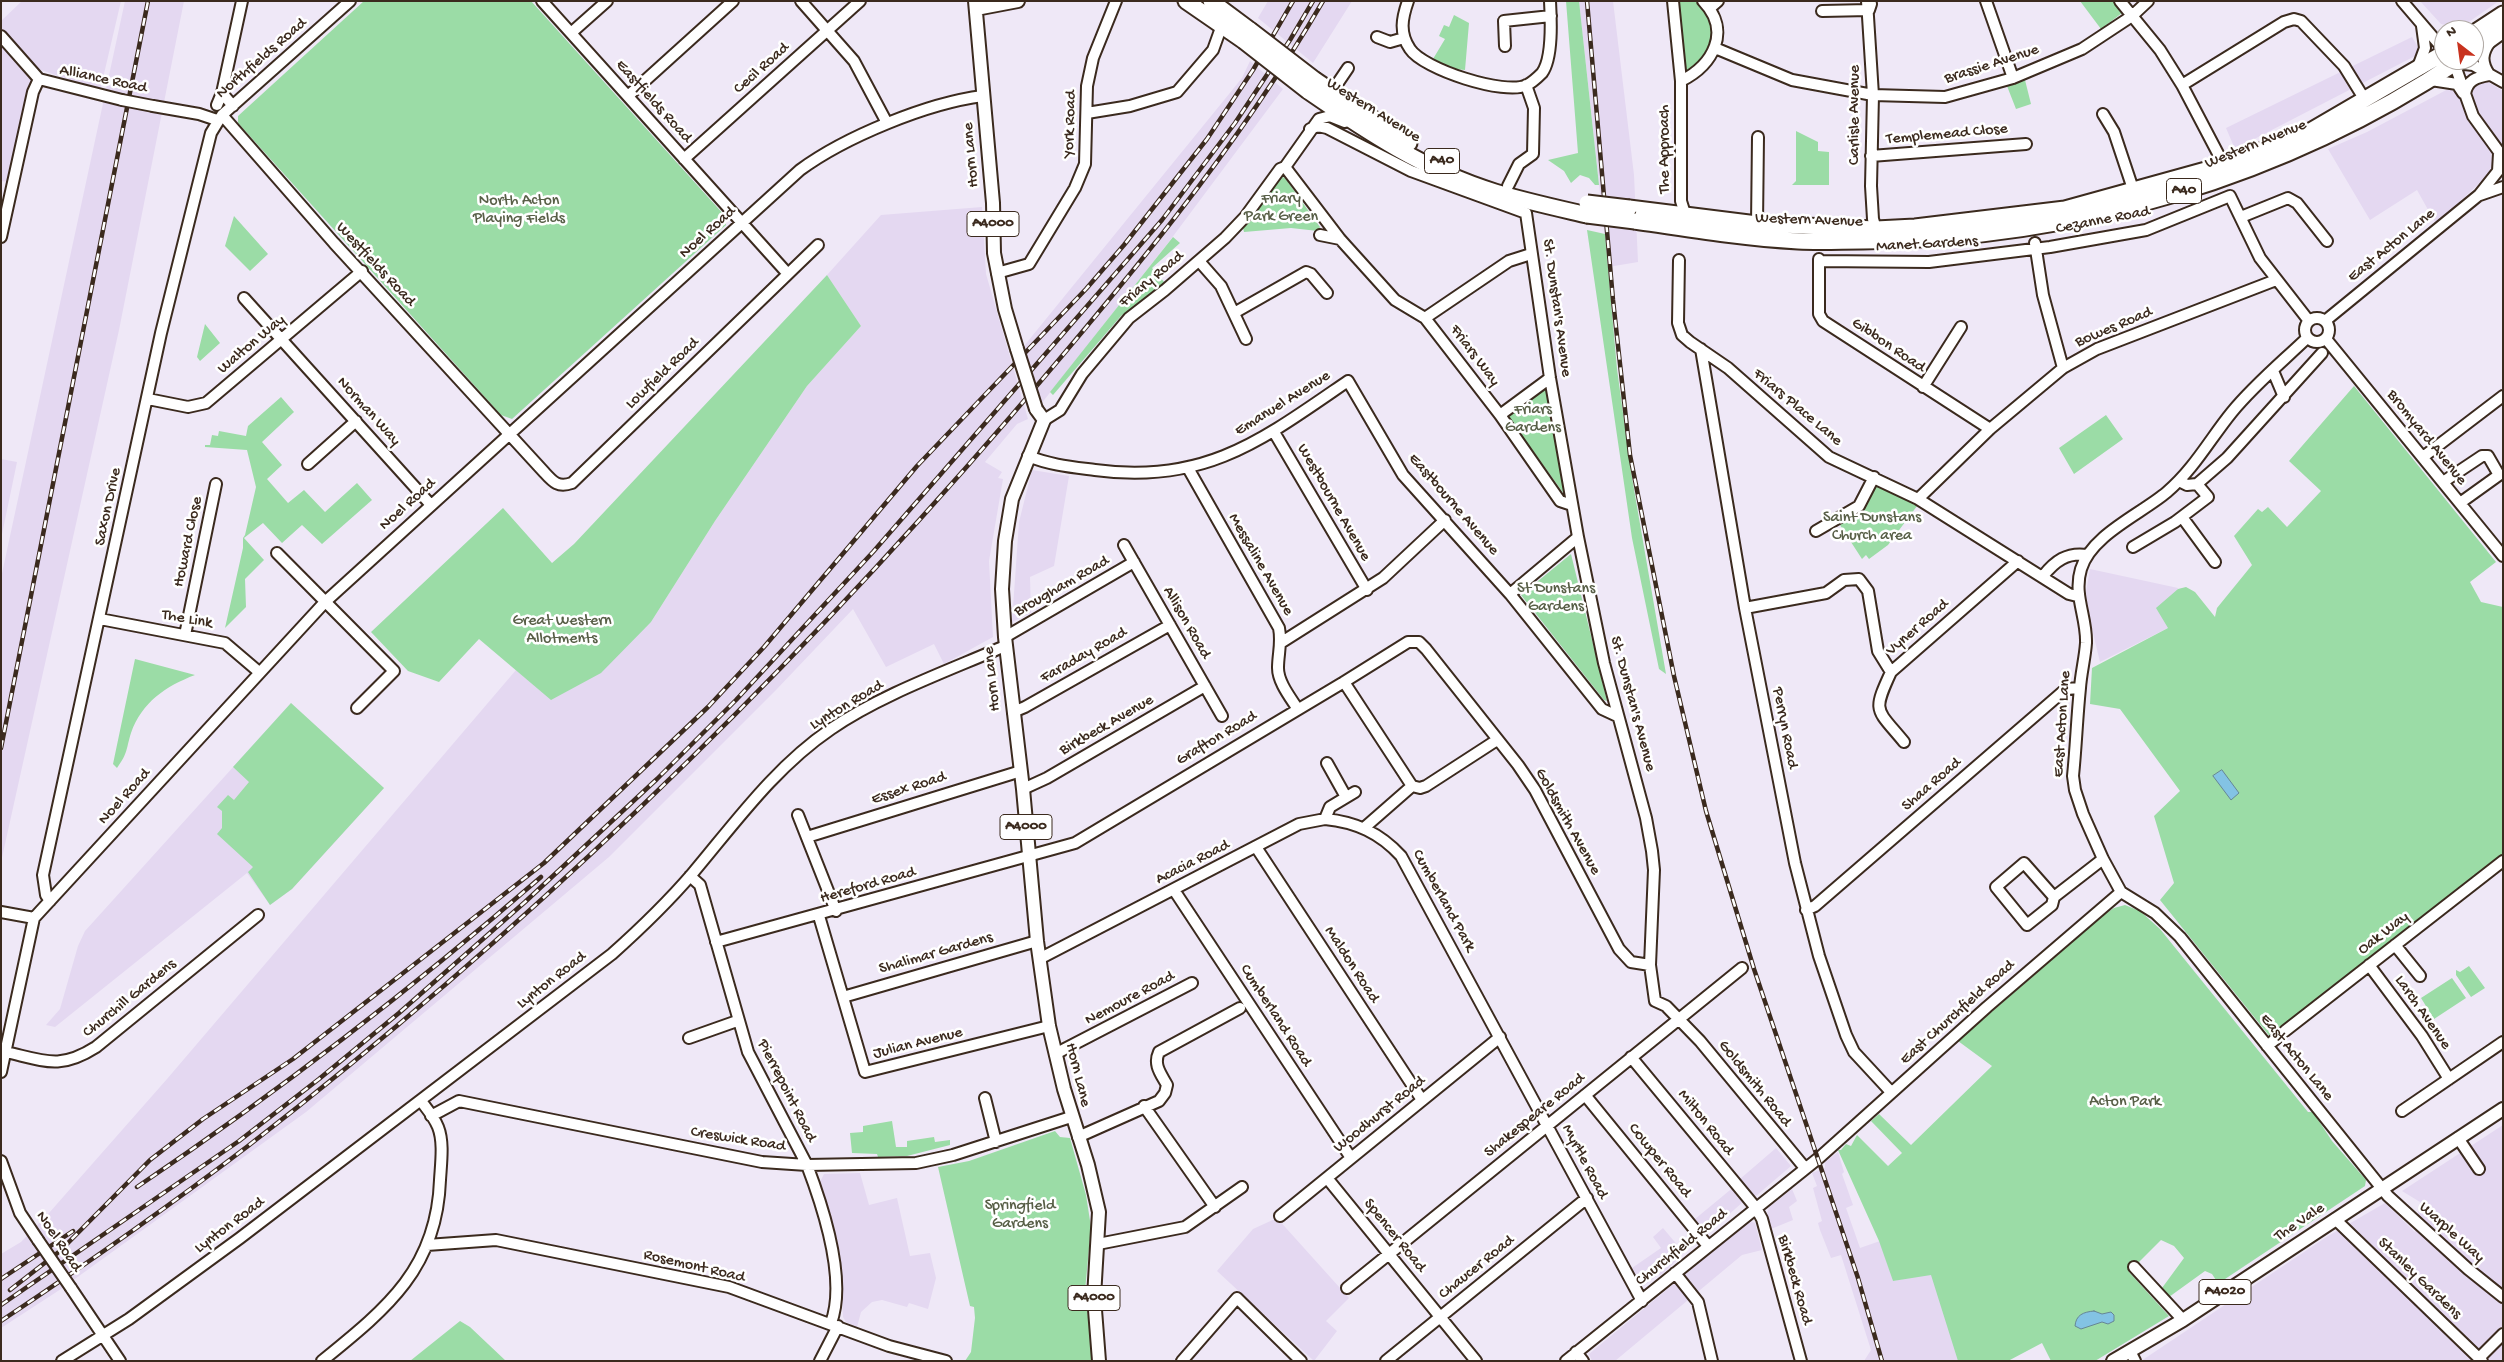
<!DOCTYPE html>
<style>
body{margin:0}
#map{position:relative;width:2504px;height:1362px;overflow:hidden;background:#efe8f7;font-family:"Gochi Hand",sans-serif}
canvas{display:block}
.frame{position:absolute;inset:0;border:2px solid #3b2a1e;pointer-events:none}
.north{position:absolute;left:2434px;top:20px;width:50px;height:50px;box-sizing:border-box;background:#fff;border:1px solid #b1aaa5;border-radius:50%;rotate:330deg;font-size:14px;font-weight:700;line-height:20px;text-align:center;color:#3b2a1e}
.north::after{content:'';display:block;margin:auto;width:18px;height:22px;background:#c8321e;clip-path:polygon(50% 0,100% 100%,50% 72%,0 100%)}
</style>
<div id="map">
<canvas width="2504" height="1362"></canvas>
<div class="frame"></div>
<div class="north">N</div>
</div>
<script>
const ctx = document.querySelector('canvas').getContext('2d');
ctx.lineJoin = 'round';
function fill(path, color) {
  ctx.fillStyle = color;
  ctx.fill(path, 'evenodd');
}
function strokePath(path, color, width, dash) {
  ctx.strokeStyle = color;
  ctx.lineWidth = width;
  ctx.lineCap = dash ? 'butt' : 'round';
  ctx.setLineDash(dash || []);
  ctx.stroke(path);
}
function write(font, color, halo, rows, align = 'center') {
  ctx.font = font + ' "Gochi Hand",sans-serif';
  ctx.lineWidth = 5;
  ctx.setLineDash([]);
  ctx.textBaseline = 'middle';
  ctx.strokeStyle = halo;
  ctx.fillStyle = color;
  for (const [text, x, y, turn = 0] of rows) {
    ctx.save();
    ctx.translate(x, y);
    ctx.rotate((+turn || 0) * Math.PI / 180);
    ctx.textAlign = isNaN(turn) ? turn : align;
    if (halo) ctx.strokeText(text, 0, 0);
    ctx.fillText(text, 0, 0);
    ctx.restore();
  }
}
const built = new Path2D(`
 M22,1H121L100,91L33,67L1,31V21Z
 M125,1H184L119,330L1,862V578Z
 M1268,1H1352L1313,63L1258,18Z
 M1579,1H1613L1634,175L1638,262L1608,267Z
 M2420,1H2499L2466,24L2455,27L2441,24Z
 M2412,37L2418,47L2417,55L2235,149L2226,128Z
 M1,45L32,80L8,182L1,181Z
 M1250,61L1283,89L1168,243L1041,404L1024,346L1242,78Z
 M2483,79L2503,91V147L2491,154L2492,166L2487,176L2436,224L2417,190L2370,220L2328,149L2367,132L2452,87L2456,95Z
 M982,207L986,274L1028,419L1017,424L985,462L1002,472L998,478L1003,479L989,561L993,637L944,664L934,644L886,667L853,609L776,690L609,857L306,1112L61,1289L1,1328V1254L21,1242L49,1213L167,1079L516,670L552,699L651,622L715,521L807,386L861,326L827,275L881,215Z
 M1,459L17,462L1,539Z
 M1032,470L1069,476L1054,566L1030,577L1031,613L1012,622L1019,522Z
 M2090,569L2178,588L2168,628L2100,662L2087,608L2086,592Z
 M291,703L384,788L292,889L270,905L247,873L55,1027L46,1025L60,1009L78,946L85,931Z
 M2503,1125V1361H2141L2328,1236L2385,1203L2415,1232L2420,1202L2402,1191Z
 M1776,1148L1791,1166L1756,1196L1752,1194L1709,1232L1706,1231L1695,1219L1741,1181L1740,1179Z
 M1838,1152L1844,1172L1842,1174L1853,1205L1846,1208L1860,1248L1880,1241L1893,1281L1934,1272L1960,1361H1864L1871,1350L1841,1255L1831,1258L1820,1230L1818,1223L1822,1221L1813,1188L1817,1186L1812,1173L1825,1168V1162Z
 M860,1173L869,1205L897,1198L910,1256L930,1253L936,1278L928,1309L909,1303L907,1307L882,1300L872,1302L861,1312L857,1327L846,1322L843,1317L841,1279L830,1215L820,1182L824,1174Z
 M1792,1189L1797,1201L1789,1207L1793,1220L1771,1229L1767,1214L1769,1207Z
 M1277,1218L1349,1298L1326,1321L1337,1331L1314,1361L1217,1271L1253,1229Z
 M1750,1221L1755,1223L1762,1250L1742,1255L1615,1361H1592L1589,1354Z
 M1663,1228L1684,1253L1660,1276L1659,1274L1644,1286H1641L1632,1268L1661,1248L1653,1237Z`);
const green = new Path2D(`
 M364,1H531L726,217V225L512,419L501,415L238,123V116Z
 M1566,1H1579L1599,185H1595L1589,178L1580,175L1571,183L1564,171L1548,160L1578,153Z
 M1679,1H1696C1724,28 1714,55 1685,74Z
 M2080,1H2113L2122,13L2101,29Z
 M1454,15L1469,23L1465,70L1455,69L1433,59L1445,39L1439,36L1444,25L1449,27Z
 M2025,80L2031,104L2016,109L2007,86Z
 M1796,131L1818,142V151L1829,152V185H1792L1796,181Z
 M1280,176L1285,178L1320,227L1318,231L1291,228L1244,232L1243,228Z
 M234,216L268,254L250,271L225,246Z
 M1587,230L1605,234L1617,369L1631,472L1666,674L1659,669L1632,538Z
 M1173,237L1180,243L1152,268L1165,283L1121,316L1053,395L1050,392Z
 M827,275L861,326L807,386L715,521L651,622L601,673L551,700L479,639L439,682L408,671L371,632L503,508L552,563L574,544Z
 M205,324L220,343L200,361L197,357Z
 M2354,386L2496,562L2470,582L2481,602L2503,607V856L2271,1038L2160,900L2174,883L2154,816L2180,791L2120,709L2090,704L2092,668L2168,628L2156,608L2178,589L2186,587L2195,592L2215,617L2217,608L2252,565L2234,536L2258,509L2262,512L2268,507L2287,527L2321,491L2289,461Z
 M1543,389L1548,390L1564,494L1508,416Z
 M281,397L294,412L262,442L282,465L267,479L288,503L304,490L325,512L357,483L372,500L322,544L302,525L282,543L263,523L244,538L264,560L245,579L246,607L225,628L243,548V538L245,535L256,487L247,450L205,447V445H210L212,435L218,436L219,431L246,436L248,426Z
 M2106,415L2123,439L2074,474L2059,448Z
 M1874,482L1917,506L1888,545L1869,559L1866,555L1862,559L1838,522L1862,507Z
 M1571,554L1607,701L1604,700L1521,595Z
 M135,659L195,675C166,686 142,702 131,733C126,749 128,753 117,768L113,764Z
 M291,703L384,788L292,889L270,905L248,872L253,867L217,834L222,828V811L217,807L228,795L234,800L249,782L233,767Z
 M2125,905L2140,911L2160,929L2308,1112H2313L2332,1141L2366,1180L2365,1186L2225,1279L2218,1283L2212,1274L2205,1271L2169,1297L2162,1288L2184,1258L2174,1246L2161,1240L2129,1272L2169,1316L2095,1361H2051L2042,1343L2008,1361H1958L1931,1275L1893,1281L1879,1241L1838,1150H1841L1846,1144L1851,1146L1857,1135L1888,1166L1902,1153L1871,1121L1879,1114L1911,1145L1992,1066L1958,1041L2105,914L2114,908Z
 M2469,966L2485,988L2471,997L2456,975V970L2460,972Z
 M2452,978L2466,998L2434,1019L2421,998Z
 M892,1121L896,1147H907V1141L934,1137L935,1142L950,1140V1145L907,1156L878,1157L877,1154L852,1153L850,1133L863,1132V1126Z
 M1055,1131L1060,1137L1070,1138L1086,1195L1091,1227L1085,1291L1093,1361H965L971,1352L975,1318L974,1307L970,1306L938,1167L969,1161Z
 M460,1321L470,1327L506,1361H410Z`);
const water = new Path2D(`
 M2222,770L2239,793L2231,800L2213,776Z
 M2094,1311L2102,1314L2111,1312L2114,1315V1321L2108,1324L2102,1322L2081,1329L2075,1326C2076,1315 2083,1312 2094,1311Z`);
const minor = new Path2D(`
 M801,1L854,61L887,123
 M1408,1C1402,18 1399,33 1410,49C1423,69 1505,96 1527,85C1531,83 1539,76 1542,73C1553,58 1551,19 1550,1
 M1673,1L1681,81V201L1686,217
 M1867,1L1873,95L1871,186L1873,219L1876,229
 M1986,1L2013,78
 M2120,1L2160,50L2182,85L2224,165
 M2402,1L2444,50
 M1710,8L1718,1
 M1822,11L1869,10L1871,4
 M571,33L607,1
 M1,36L39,79L122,100
 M1377,37L1390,42L1404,38
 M1505,46L1504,21L1551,16
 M1715,48L1792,80L1873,95L1945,97L2013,78L2082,49L2132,16L2148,1
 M2453,60L2473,116L2502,156
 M2456,63L2473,65L2503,82
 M2418,67L2425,48L2422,26
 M2489,74C2481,62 2482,53 2490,42
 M2431,80L2457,84L2463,93
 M1681,81C1713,65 1732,31 1703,1
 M2182,85L2284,22L2294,19L2301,21L2344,66L2365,100
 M1331,93L1348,68
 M2465,94C2467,80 2477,77 2489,75
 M628,96L733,1
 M217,105L222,93
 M153,106L199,114L217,120
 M233,106L222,93L242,1
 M1087,113L1130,106L1177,92L1213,50L1222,25
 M2103,114L2114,132L2134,192
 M222,115L334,243L544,472C553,482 558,488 572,483L788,274L542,1
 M1310,129L1318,126L1327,128L1411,171L1526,213L1550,378L1578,537L1604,663L1646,818L1652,851L1654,870L1650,965L1655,1001L1666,1006L1700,1041L1805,1168
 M1871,156L2026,144
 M684,159L860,1
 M1285,167L1340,239L1395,300L1425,318L1509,261L1531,254
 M1508,186L1519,164L1533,154L1534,108L1526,85
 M2480,195L2503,187
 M2241,217L2288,198L2297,203L2327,241
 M1757,224L1758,137
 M1320,235L1340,239
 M1,237L33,92L39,79
 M2035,243L2043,295L2063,368
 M1819,259V314L1823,321L1990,429
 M1679,260L1678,323L1682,335L1690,342L1728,368L1829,457L1918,499L2069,594L2077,596
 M1199,261L1221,286L1246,339
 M1819,261L1929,262L2050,247L2146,230L2230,196L2260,258L2309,321
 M997,273L1029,264L1075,188L1085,164L1087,86L1093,58L1116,1
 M788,274L818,245
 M244,298L431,505
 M1234,313L1306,272L1311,274L1327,293
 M1425,318L1500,415L1560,501L1572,505
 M2305 330a12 12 0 1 1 24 0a12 12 0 1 1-24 0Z
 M2325,321L2479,195L2498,171L2499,153
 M2307,338C2282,362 2254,385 2232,412C2210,439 2194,469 2167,492C2141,514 2091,535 2081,569C2073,595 2087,617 2086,643C2085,658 2081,673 2080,688C2077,717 2076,747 2073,776L2075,790L2083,814L2103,859L2121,892L2155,913L2180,937L2388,1196L2468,1269L2503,1297
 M2326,339L2503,556
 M1701,349L1745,608L1795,863L1819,956L1846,1035L1854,1052L1891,1092
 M2273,371L2284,397
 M1923,387L1961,327
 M148,399L188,407L206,403L362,271
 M1500,415L1550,378
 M1044,420L1060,410L1082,374L1129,318L1165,290L1225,238L1245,217L1280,169L1285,167L1319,119L1330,116L1345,122
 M1274,432L1367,590
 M1028,456C1050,465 1072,467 1095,470C1205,485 1262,440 1348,381L1403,475L1510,594
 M2423,457L2503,396
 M308,464L356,421
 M1188,468L1279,628C1282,643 1278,654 1278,668C1278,682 1290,697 1297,708
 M2179,481L2187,485L2197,484L2227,458L2322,353
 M2443,482L2482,456H2488L2499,475L2460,503
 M1918,499L1990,429L2063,368L2097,349L2276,280
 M2182,517L2215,562
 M1816,531L1859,506L1874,477
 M1578,537L1510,594L1602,709L1617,716
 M1124,545L1222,716
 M2133,547L2175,522L2208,497L2197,484
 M277,553L394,671L357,708
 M2043,576C2055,561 2067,552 2087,555
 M1745,608L1826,593L1844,580L1859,579L1868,591L1878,651L1891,672L2018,561
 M100,619L225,643L259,672
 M185,635L216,484
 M1005,637L1134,562
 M1282,642L1383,578L1445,520
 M1891,672C1872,713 1876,708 1904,742
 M1344,682L1412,786L1420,788L1426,786L1497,740
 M1013,712L1025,707L1170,625
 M1327,763L1346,797
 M1023,789L1047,778L1205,686
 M798,815L836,911
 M1325,819C1356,822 1380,833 1401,856L1642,1301
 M1364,828L1412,786
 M807,837L1021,771
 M1256,847L1422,1100
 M690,876L700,885L748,1052L807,1165C823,1207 847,1280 831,1323
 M1174,890L1351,1158
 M2054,897L2052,905L2027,925L1996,887L2024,863L2054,897L2103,859
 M50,901L46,895L43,875L161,333L211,133L222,115L350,1
 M1806,910L1815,906L2066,689L2080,688
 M1,912L34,918
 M819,916L865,1072L1049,1026
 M716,942L1075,843L1344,682L1408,642H1419L1426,649L1518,765L1535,790L1619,949L1631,962L1650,965
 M2395,945L2420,976
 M1039,959L1299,824L1325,819L1330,807L1355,792
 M2369,965L2422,1036L2449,1079
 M843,997L1037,941
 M2285,1031L2503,861
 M689,1038L737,1021
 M2267,1046L2277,1038
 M6,1052C45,1061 60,1070 96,1047L258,915
 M1055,1054L1192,983
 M1631,1057L1756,1208L1762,1219L1801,1361
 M1,1072L34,918L325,602L800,170C845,137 927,103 983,96
 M1585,1095L1708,1246
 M985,1098L996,1142
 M1144,1106L1215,1207
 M2402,1111L2503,1042
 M431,1116L459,1101L762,1162L807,1165L916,1163L953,1155L1071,1117
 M1078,1137L1159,1101L1165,1093L1167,1085C1161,1074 1153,1065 1159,1052L1240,1008
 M2458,1138L2479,1169
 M1,1161L20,1213L38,1240
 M1327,1178L1476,1361
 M1280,1216L1500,1037
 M2335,1219L2482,1361
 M1098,1244L1185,1227L1242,1187
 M427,1245L496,1240L729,1287L889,1346L946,1361
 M2134,1267L2183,1320
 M1675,1273L1698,1302L1712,1361
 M71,1288L120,1361
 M1347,1288L1742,968
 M2130,1351L2135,1361
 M1576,1352L1583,1361
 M2479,1358L2503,1334
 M62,1361L129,1319L240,1238L612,954C640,929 667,903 692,874C735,823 775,767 831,729C880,695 950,670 1005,646
 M322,1361C386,1309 437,1269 440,1180C441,1163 444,1142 438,1127C434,1117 427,1109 421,1101
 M820,1361L838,1326
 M1182,1361L1237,1298L1301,1361
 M1386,1361L1587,1198
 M1566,1361L1820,1157L1987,1007L2121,892`);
const major = new Path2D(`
 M975,1L993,203L994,253L1005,309L1017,349
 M976,9L1018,1
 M1036,409L1044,420L1012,499L1005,541L1002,589L1005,637L1023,789L1037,941L1049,1026L1064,1089L1088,1165L1099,1212L1094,1297L1099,1361
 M2113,1361L2183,1320L2503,1109`);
const highway = new Path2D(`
 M1186,1L1244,41
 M1211,1L1250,30
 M2474,33L2503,14
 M2474,51L2503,30
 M1315,80L1409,143
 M1308,91C1366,131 1426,171 1495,192C1525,201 1557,208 1587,215
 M1629,208L1757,224L1876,229L1915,227L2065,209L2224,165L2307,133L2444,53
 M1635,221C1689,229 1743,238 1798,241C1820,242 1842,241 1863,241C2074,240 2285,177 2460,60`);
const rail = new Path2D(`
 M1587,1L1613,300L1630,455L1674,676L1706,811L1726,877L1754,969L1858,1278L1882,1361
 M1,748L148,1
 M137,1187C278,1092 413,988 541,877
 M1,1279L73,1231
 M10,1290L60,1251L150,1160L203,1119L293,1059L544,863L708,707L764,647L917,466L1086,289L1124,245L1207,139L1253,70L1293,1
 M1,1305L239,1141L319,1079L399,1013L525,902L657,779L736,700L873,552L1162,220L1235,123L1290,40L1313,1
 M1,1321C85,1265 168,1207 248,1146C527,930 781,683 1011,416C1124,284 1235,152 1323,1`);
const minorBridge = new Path2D(`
 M122,100L153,106
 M38,1240L71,1288`);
const majorBridge = new Path2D(`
 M1017,349L1036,409`);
const highwayBridge = new Path2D(`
 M1250,30L1315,80
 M1244,41L1308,91
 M1587,203L1629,208
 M1587,215L1635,221`);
const shields = [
 [1442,161,35],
 [2184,191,35],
 [993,224,52],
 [1026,827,52],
 [2225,1292,52],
 [1094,1298,52]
];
const shieldNames = [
 ["A40",1442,161],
 ["A40",2184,191],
 ["A4000",993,224],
 ["A4000",1026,827],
 ["A4020",2225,1292],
 ["A4000",1094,1298]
];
const streetNames = [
 ["Northfields Road",262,59,-41],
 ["Brassie Avenue",1992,65,-18],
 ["Cecil Road",762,69,-42],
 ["Alliance Road",103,80,12],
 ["Eastfields Road",653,102,48],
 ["Western Avenue",1373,111,32],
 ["Carlisle Avenue",1856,115,-90],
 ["York Road",1071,124,-88],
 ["Templemead Close",1947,135,-5],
 ["Western Avenue",2256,145,-22],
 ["The Approach",1666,149,-90],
 ["Horn Lane",972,155,-95],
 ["Western Avenue",1809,221,2],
 ["Cezanne Road",2103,221,-11],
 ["Noel Road",708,233,-42],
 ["Manet Gardens",1927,245,-3],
 ["East Acton Lane",2392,246,-39],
 ["Westfields Road",375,265,47],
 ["Friary Road",1152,280,-40],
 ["St. Dunstan's Avenue",1556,308,82],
 ["Bowes Road",2114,328,-23],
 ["Walton Way",252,345,-40],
 ["Gibbon Road",1888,346,34],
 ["Friars Way",1474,356,53],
 ["Lowfield Road",663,374,-44],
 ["Emanuel Avenue",1283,404,-32],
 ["Friars Place Lane",1797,408,40],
 ["Norman Way",368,412,48],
 ["Bromyard Avenue",2426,438,51],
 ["Westbourne Avenue",1333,503,60],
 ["Noel Road",408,505,-42],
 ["Eastbourne Avenue",1453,505,49],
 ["Saxon Drive",109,507,-78],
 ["Howard Close",189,542,-78],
 ["Messaline Avenue",1260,565,60],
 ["Brougham Road",1062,587,-30],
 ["The Link",187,620,10],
 ["Allison Road",1186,623,60],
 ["Vyner Road",1918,628,-41],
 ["Faraday Road",1084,656,-30],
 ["Horn Lane",993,679,-96],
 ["St. Dunstan's Avenue",1632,704,75],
 ["Lynton Road",847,706,-31],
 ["East Acton Lane",2063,724,-86],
 ["Birkbeck Avenue",1107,726,-30],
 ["Perryn Road",1784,728,79],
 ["Grafton Road",1217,739,-31],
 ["Shaa Road",1932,785,-41],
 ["Essex Road",909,789,-18],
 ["Noel Road",125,797,-48],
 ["Goldsmith Avenue",1567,822,61],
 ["Acacia Road",1193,863,-27],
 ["Hereford Road",868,886,-16],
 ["Cumberland Park",1443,901,61],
 ["Oak Way",2384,934,-38],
 ["Shalimar Gardens",936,954,-16],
 ["Maldon Road",1351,965,57],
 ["Lynton Road",552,981,-38],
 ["Churchill Gardens",130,999,-39],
 ["Nemoure Road",1130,999,-28],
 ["East Churchfield Road",1958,1013,-42],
 ["Larch Avenue",2422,1013,55],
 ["Cumberland Road",1275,1016,57],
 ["Julian Avenue",918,1044,-14],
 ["East Acton Lane",2296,1058,51],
 ["Horn Lane",1077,1075,76],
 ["Goldsmith Road",1754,1084,51],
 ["Pierrepoint Road",786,1091,63],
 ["Woodhurst Road",1380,1115,-39],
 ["Shakespeare Road",1535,1116,-39],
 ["Milton Road",1705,1123,51],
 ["Creswick Road",738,1140,9],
 ["Cowper Road",1659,1161,51],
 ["Myrtle Road",1584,1162,62],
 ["The Vale",2300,1223,-34],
 ["Lynton Road",230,1226,-37],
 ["Warple Way",2451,1233,42],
 ["Spencer Road",1394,1236,51],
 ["Noel Road",58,1242,56],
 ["Churchfield Road",1682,1248,-39],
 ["Rosemont Road",694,1267,13],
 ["Chaucer Road",1477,1268,-39],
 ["Stanley Gardens",2419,1279,44],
 ["Birkbeck Road",1794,1280,74]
];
const parkNames = [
 ["Friary",1281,200],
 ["Park Green",1281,218],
 ["North Acton",519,202],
 ["Playing Fields",519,220],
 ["Friars",1533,411],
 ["Gardens",1533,429],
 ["Saint Dunstans",1872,519],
 ["Church area",1872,537],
 ["St Dunstans",1556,590],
 ["Gardens",1556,608],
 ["Great Western",562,622],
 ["Allotments",562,640],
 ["Acton Park",2125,1103],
 ["Springfield",1020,1207],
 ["Gardens",1020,1225]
];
fill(built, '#e4d8f1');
fill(green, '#9bdca6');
fill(water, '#83c3e4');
strokePath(water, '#668695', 1);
strokePath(minor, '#3b2a1e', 14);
strokePath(major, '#3b2a1e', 16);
strokePath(highway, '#3b2a1e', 19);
strokePath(minor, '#fff', 10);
strokePath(major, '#fff', 12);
strokePath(highway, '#fff', 15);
strokePath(rail, '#3b2a1e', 4.5);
strokePath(rail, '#fff', 2.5, [8]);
strokePath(minorBridge, '#3b2a1e', 14, []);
strokePath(majorBridge, '#3b2a1e', 16, []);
strokePath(highwayBridge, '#3b2a1e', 19, []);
strokePath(minorBridge, '#fff', 10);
strokePath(majorBridge, '#fff', 12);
strokePath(highwayBridge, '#fff', 15);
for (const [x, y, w] of shields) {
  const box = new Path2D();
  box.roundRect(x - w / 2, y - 12.5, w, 25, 4);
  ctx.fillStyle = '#fff';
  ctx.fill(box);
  strokePath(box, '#3b2a1e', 1);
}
write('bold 15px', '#3b2a1e', null, shieldNames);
write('16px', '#3b2a1e', '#fff', streetNames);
write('16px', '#585f47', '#fff', parkNames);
</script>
